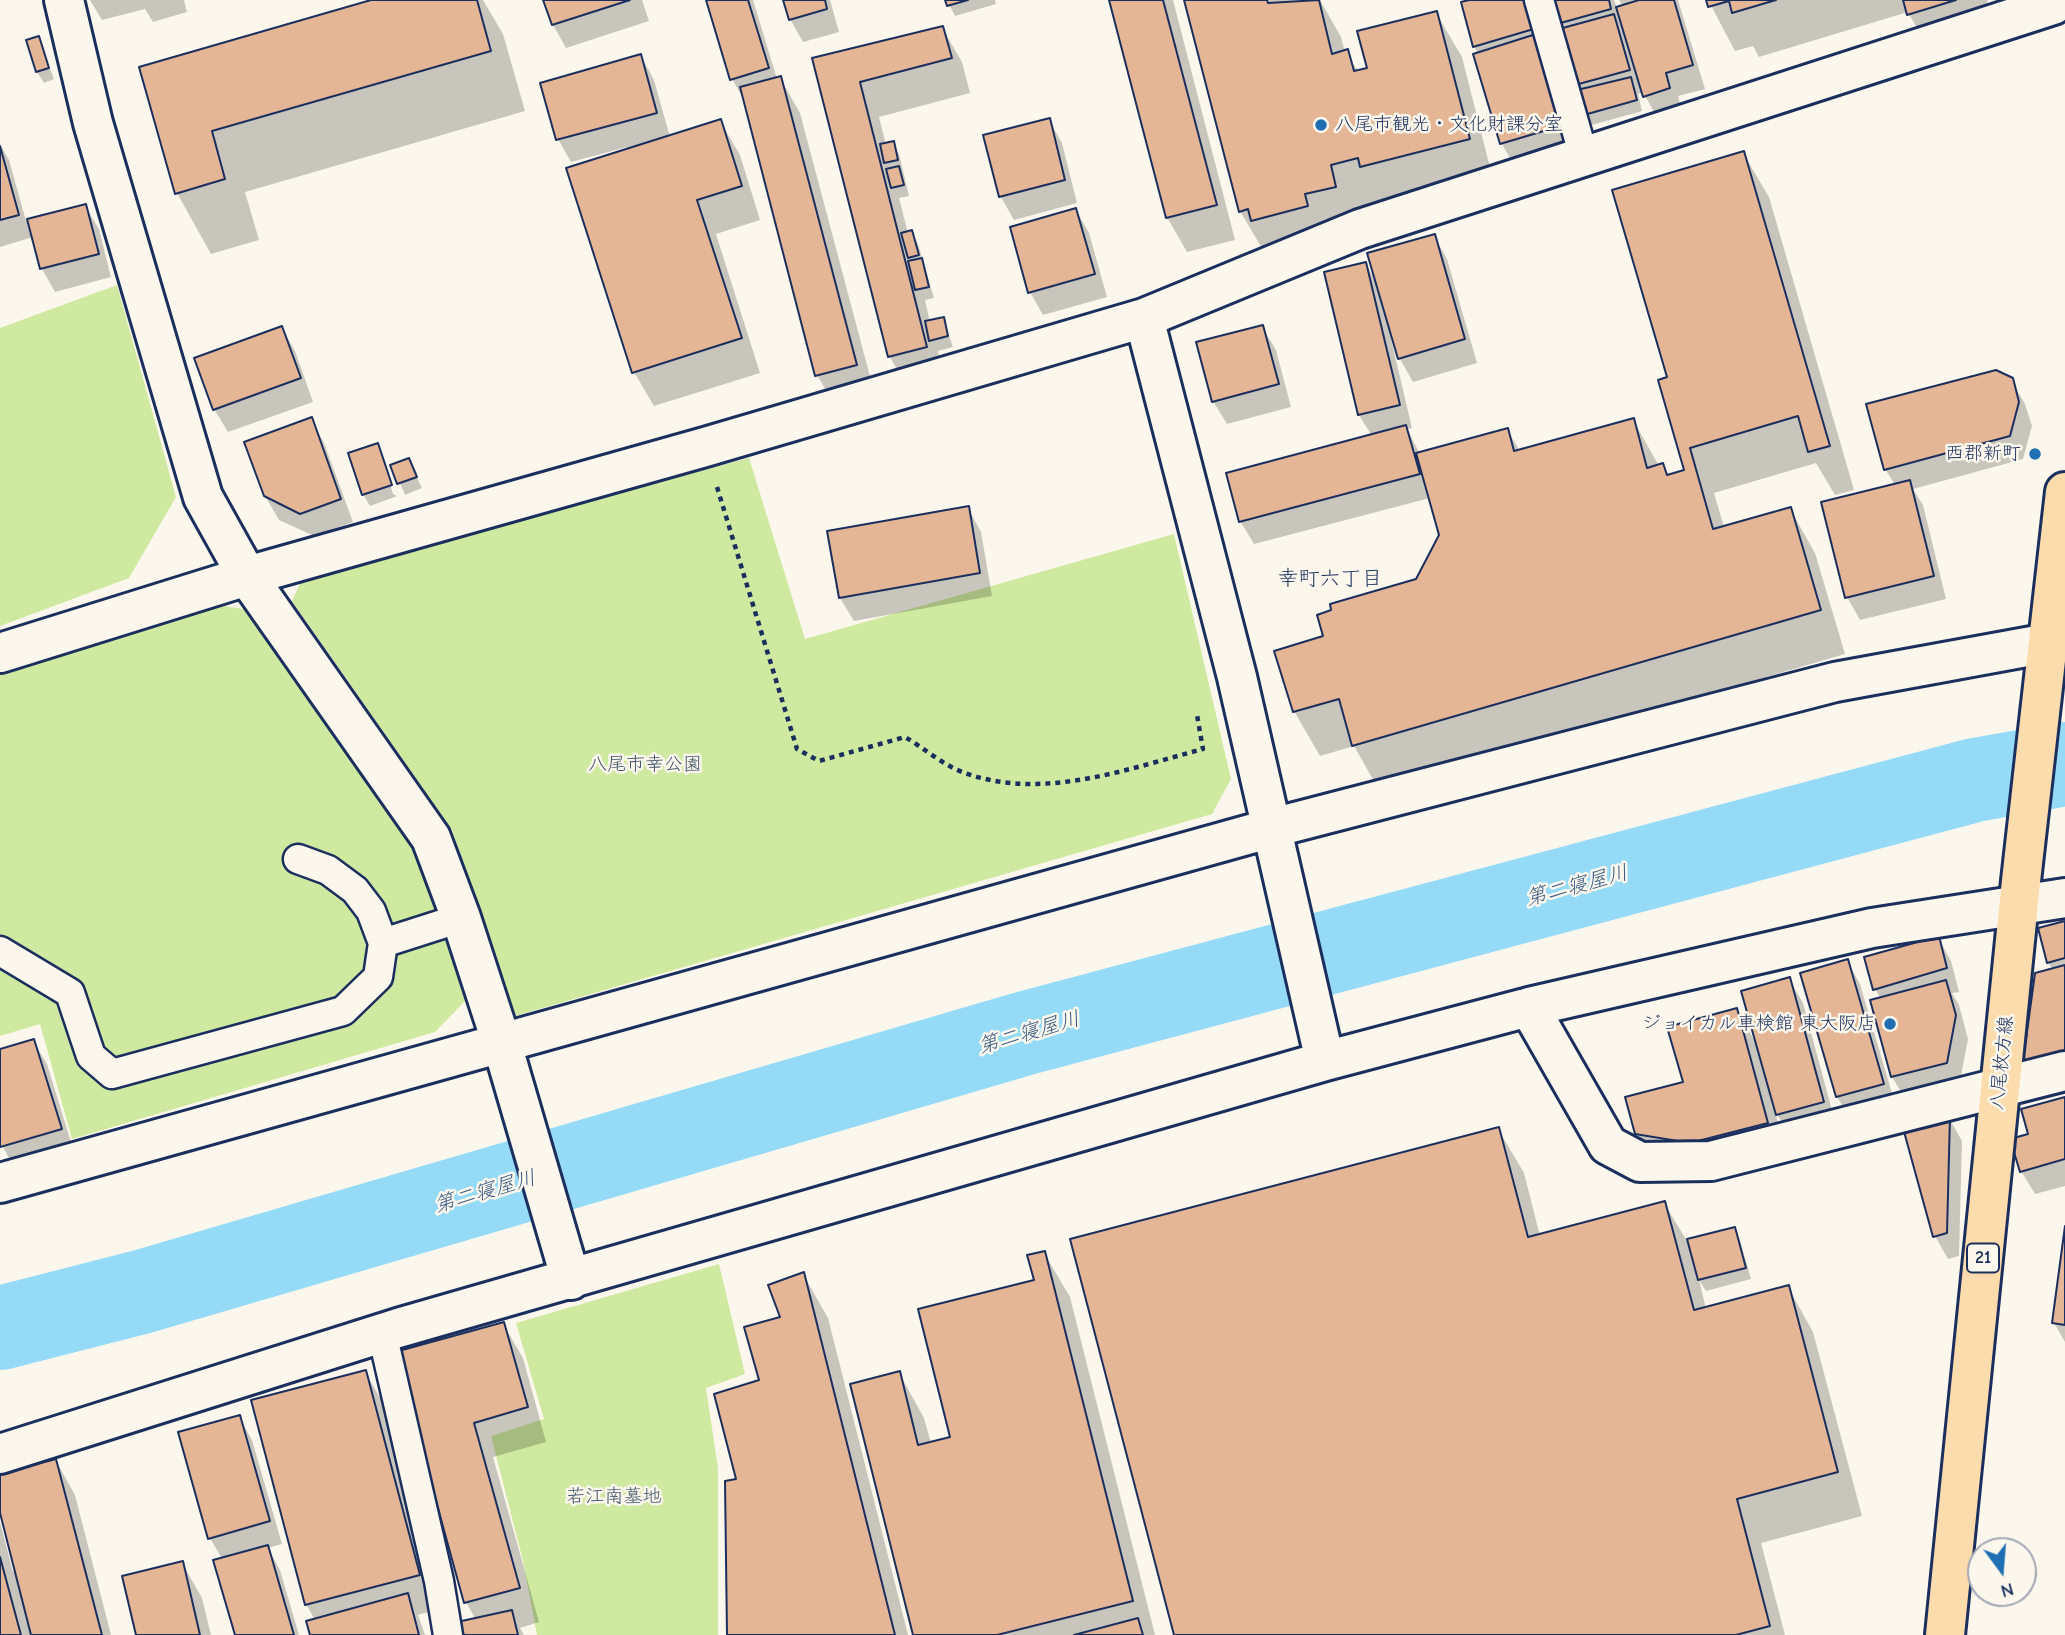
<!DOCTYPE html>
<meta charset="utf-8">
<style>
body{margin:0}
#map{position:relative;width:2065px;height:1635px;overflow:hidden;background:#fbf7ec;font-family:"Comic Neue",sans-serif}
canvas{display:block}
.north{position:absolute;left:1967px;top:1537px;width:70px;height:70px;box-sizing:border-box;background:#fbf7ec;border:2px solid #a1a7b3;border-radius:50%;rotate:164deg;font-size:19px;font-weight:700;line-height:28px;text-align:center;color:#1b2f5e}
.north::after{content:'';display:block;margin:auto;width:24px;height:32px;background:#1f6fb2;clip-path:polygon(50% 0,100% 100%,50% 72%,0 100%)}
</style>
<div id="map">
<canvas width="2065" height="1635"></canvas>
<div class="north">N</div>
</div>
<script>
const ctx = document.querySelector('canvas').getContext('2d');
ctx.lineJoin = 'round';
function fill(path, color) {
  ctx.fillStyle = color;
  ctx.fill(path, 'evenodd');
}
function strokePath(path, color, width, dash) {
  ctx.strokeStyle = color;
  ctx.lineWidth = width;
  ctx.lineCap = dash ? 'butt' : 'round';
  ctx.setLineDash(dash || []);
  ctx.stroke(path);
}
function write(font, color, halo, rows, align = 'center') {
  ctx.font = font + ' "Comic Neue","Klee One",sans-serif';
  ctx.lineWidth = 5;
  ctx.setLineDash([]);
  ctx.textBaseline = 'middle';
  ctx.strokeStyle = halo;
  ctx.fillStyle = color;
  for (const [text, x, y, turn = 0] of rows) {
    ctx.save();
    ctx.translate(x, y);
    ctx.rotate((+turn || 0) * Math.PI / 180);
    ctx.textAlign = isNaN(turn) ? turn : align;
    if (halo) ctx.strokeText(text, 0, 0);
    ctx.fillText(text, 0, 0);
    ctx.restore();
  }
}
const green = new Path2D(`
 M117,285L176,497L129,578L0,626V328Z
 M749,458L805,639L1174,534L1231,779L1212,814L515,1016L452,830L292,601L303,577Z
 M202,602L260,612L417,850L470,996L435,1032L72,1139L40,1024L0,1036V675Z
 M719,1264L745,1374L706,1388L718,1468V1635H537L523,1561L491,1436L544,1419L516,1323Z`);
const shadow = new Path2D(`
 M90,0H184L187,12L153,22L145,9L102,20Z
 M377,0H483L503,34L525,111L245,192L259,240L211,254L177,193L141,68Z
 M545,0H642L649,21L566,48L553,25Z
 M708,0H753L777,79L780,78L800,113L876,399L837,409L817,375L746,103L732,79Z
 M785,0H830L839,32L803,42L790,19Z
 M947,0H995L996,4L955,16Z
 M1111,0H1173L1235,240L1187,252L1167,217Z
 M1186,0H1320L1341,37L1345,52L1359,72L1369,70L1436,13L1462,57L1494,183L1355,210L1360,232L1266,255L1240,211Z
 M1475,0H1532L1576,148L1515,167L1502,144L1475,55L1478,53L1474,46Z
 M1552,0H1614L1617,8L1623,7L1619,0H1678L1705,89L1678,96L1682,112L1658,119L1643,92L1638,94L1642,111L1592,125L1585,114Z
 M1708,0H1988L1979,20L1922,37L1908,12L1759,57L1753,46L1735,51Z
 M942,28L962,62L970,93L879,117L886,145L893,143L899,154L909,196L899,198L908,233L911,232L918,244L934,298L925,300L930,322L943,319L953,347L938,351L945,381L909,391L890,357L815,60Z
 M38,38L54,79L44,83L37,72Z
 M641,56L654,80L670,137L720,121L740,155L760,220L716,234L760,373L654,406L634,372L627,147L571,162L558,139Z
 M1049,120L1062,143L1077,203L1014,220L1001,197L986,136Z
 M0,144L9,160L26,221L85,206L99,229L111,277L55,292L42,269L33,237L0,247Z
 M1743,153L1769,197L1854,490L1835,495L1816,463L1714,493L1724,527L1790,509L1815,553L1845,654L1379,790L1354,746L1320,756L1294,711L1326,638L1417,580L1441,536L1430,498L1254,544L1240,521L1372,436L1359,415L1366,264L1376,282L1434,236L1447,259L1477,363L1413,382L1400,359L1394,338L1391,339L1412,428L1407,429L1420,454L1507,430L1520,451L1633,420L1659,466L1663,465L1669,476L1686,471L1669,378Z
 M1076,210L1089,233L1107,297L1043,315L1030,292Z
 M1262,327L1276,350L1291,407L1227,424L1213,401Z
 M282,328L295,351L313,402L228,432L214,409Z
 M2011,380L2025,404L2032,426L2023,459L1913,489L1923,505L1946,599L1860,620L1847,597L1895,485L1885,469Z
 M311,419L324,443L353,522L314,536L279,520L265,496Z
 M377,445L393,494L397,496L370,506L363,494Z
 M408,460L422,488L405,495L393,466Z
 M968,508L981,532L992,596L854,621L840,598Z
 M2065,923V1083L2053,970L2048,962Z
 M1938,938L1951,961L1959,992L1952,993L1959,1005L1968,1039L1959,1086L1906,1100L1892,1077L1872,1001L1881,999L1875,989Z
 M1847,961L1860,984L1896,1107L1851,1120L1837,1097L1802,974Z
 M1789,979L1803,1003L1836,1125L1791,1138L1775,1111L1786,1157L1656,1168L1636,1133L1685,1084L1737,1010L1757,1045Z
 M33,1041L47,1064L74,1152L15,1170L0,1141V1051Z
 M2065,1099V1186L2035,1194L2021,1171L2030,1136Z
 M1949,1118L1962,1141L1959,1256L1948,1259L1935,1236Z
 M1498,1129L1524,1173L1540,1236L1664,1203L1687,1241L1734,1229L1740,1240L1751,1279L1706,1291L1699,1280L1706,1309L1788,1287L1813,1332L1862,1516L1761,1543L1785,1635H1176Z
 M2065,1239V1342L2054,1323Z
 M1044,1253L1070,1297L1155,1635H915L899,1373L924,1418L931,1443L952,1438L1036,1281Z
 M803,1274L828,1318L908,1635H729L738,1480L761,1381L782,1318Z
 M503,1324L523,1358L546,1442L493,1457L539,1622L520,1628L524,1635H462L476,1620L466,1602L397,1353Z
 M365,1372L385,1406L438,1609L418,1615L425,1635H312L315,1620L306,1604Z
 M239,1417L252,1440L282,1544L268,1548L280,1570L299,1635H237L222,1559L210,1538Z
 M56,1461L75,1495L111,1635H0V1522L13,1572L16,1571L0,1506V1475Z
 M182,1563L202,1598L211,1635H137Z`);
const river = new Path2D(`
 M0,1328L141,1292L1026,1033L1975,780L2065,764`);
const building = new Path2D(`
 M371,0H477L491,51L212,131L225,179L175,194L139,67Z
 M543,0H630L552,25Z
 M706,0H748L769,68L730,80Z
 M783,0H825L827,9L789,20Z
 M945,0H968L947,6Z
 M1109,0H1163L1217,205L1166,218Z
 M1184,0H1267L1268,3L1319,0L1332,54L1348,49L1354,71L1367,68L1357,31L1437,11L1470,139L1360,167L1358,158L1331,165L1336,187L1305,194L1308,206L1251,221L1248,209L1239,212Z
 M1469,0H1529L1537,28L1473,47L1461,2Z
 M1550,0H1609L1611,9L1557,24Z
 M1639,0H1674L1693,65L1666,73L1670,88L1643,97L1616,7Z
 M1706,0H1776L1732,13L1729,1L1708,7Z
 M1903,0H1956L1907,15Z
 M1614,14L1630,70L1575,85L1559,29Z
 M943,26L952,58L860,82L927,347L888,357L812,58Z
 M1536,34L1564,125L1500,144L1473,54Z
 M39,36L49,68L36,72L26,40Z
 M641,54L657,113L556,140L540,83Z
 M781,76L857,365L815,376L740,87Z
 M1631,77L1637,100L1584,115L1577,90Z
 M1050,118L1065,180L999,197L983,135Z
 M721,119L742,186L697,200L742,338L632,373L566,168Z
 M894,141L898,160L884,163L880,144Z
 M0,146L19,215L0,220Z
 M1744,151L1830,446L1808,452L1798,416L1690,448L1713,529L1791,507L1821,610L1352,746L1339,699L1293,712L1274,651L1323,636L1317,615L1331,610L1330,604L1416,579L1439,535L1416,453L1508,428L1514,451L1634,418L1647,468L1663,463L1667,475L1684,470L1658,380L1667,377L1612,190Z
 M899,166L904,185L891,188L886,169Z
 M86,204L99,254L40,269L27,219Z
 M1076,208L1095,274L1028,293L1010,227Z
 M912,230L919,255L908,258L901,233Z
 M1435,234L1465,339L1398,359L1367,253Z
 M922,258L929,287L915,290L908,261Z
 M1366,262L1400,405L1358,415L1324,272Z
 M944,317L948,336L929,341L925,321Z
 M1263,325L1279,384L1212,402L1196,342Z
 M282,326L301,378L213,410L194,358Z
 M1996,370L2013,378L2019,402L2010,436L1884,470L1866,404Z
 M312,417L341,499L300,514L264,496L244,442Z
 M1406,425L1420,474L1239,522L1226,473Z
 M378,443L392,485L362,495L348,453Z
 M409,458L417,477L397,484L390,465Z
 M1910,480L1934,576L1845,598L1821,502Z
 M969,506L980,573L839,598L827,531Z
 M2065,921V958L2047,963L2038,928Z
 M1939,936L1947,968L1873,990L1864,957Z
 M1848,959L1884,1084L1836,1097L1800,973Z
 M2065,965V1057L2022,1068L2035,973Z
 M1790,977L1824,1102L1776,1115L1741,991Z
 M1946,980L1956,1015L1947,1063L1891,1077L1870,1000Z
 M1737,1008L1768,1123L1690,1143L1635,1134L1625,1097L1683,1082L1667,1027Z
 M34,1039L62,1129L0,1147V1049Z
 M2065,1097V1159L2020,1172L2010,1139L2028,1134L2021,1109Z
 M1950,1116L1947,1233L1933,1237L1903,1128Z
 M1499,1127L1528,1237L1665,1201L1694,1310L1789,1285L1838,1472L1737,1499L1770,1626L1736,1635H1174L1070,1239Z
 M2065,1226V1325L2052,1323Z
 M1735,1227L1746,1268L1698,1280L1687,1239Z
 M1045,1251L1133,1601L997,1635H913L850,1384L900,1371L918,1445L950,1437L918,1309L1034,1280L1027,1255Z
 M804,1272L895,1635H727L725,1481L736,1479L714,1394L759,1380L744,1327L780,1317L768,1285Z
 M504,1322L528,1407L474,1423L520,1588L464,1603L395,1352Z
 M366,1370L420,1575L305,1605L251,1400Z
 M240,1415L270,1521L208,1539L178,1432Z
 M56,1459L102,1635H31L0,1513V1473Z
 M268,1545L294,1635H235L213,1560Z
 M0,1557L21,1635H0Z
 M183,1561L200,1635H136L122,1576Z
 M408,1593L419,1635H310L306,1621Z
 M512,1610L518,1635H460L457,1622Z
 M1138,1618L1143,1635H1074Z`);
const path = new Path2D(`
 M717,487L797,749L819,761L905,737C924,748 944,766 965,773C1043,801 1127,769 1203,749L1197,715`);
const lane = new Path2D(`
 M1539,0L1584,157
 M383,943L461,918
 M0,951L70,993L91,1056L112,1074L343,1011L378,977L383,943L371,911L355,890L328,870L298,859
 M382,1333L439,1581L448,1635`);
const street = new Path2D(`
 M64,0L93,123L203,497L247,576L431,838L461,918L502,1044L571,1280
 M1144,318L1237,677L1325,1061
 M0,653L247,576L705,447L1144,318L1360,229L2053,5
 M1529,1007L1608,1145L1640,1162L1711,1161L2065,1071
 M0,1183L1272,828L1835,682L2065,640
 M0,1454L398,1328L1325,1061L1529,1007L1872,928L2065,898`);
const primary = new Path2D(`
 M1945,1635L2021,881L2065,492`);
const markers = [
 [1321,125,7,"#1f6fb2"],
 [2035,454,7,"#1f6fb2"],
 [1890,1024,7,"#1f6fb2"]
];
const shields = [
 [1983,1258,32]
];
const shieldNames = [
 ["21",1983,1258]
];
const poiNames = [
 ["八尾市観光・文化財課分室",1335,125,"left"],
 ["西郡新町",2021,454],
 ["ジョイカル車検館 東大阪店",1876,1024]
];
const parkNames = [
 ["八尾市幸公園",645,765],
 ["若江南墓地",614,1497]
];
const streetNames = [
 ["八尾枚方線",2002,1063,-84]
];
const neighbourhoodNames = [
 ["幸町六丁目",1330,579]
];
const waterNames = [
 ["第二寝屋川",1577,886,-15],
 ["第二寝屋川",1029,1033,-16],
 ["第二寝屋川",485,1192,-16]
];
fill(green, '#cfeaa0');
fill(shadow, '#0003');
strokePath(river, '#95dbf7', 84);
fill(building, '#e4b695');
strokePath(building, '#1b2f5e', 2);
strokePath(lane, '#1b2f5e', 33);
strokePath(street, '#1b2f5e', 44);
strokePath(primary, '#1b2f5e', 44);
strokePath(path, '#1b2f5e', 4.5, [5, 5]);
strokePath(lane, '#fbf7ec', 28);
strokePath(street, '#fbf7ec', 38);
strokePath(primary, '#fcdcac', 38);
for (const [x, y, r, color] of markers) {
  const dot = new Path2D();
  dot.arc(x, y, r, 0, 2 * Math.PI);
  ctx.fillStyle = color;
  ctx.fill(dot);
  strokePath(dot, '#fbf7ec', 2.5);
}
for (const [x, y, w] of shields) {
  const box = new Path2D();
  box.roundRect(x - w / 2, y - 14.5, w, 29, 5);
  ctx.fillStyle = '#fbf7ec';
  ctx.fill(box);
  strokePath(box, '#1b2f5e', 2);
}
write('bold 18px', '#1b2f5e', null, shieldNames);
write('19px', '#1b2f5e', '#fbf7ec', poiNames, 'right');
write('19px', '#3f546b', '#fbf7ec', parkNames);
write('19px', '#1b2f5e', '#fbf7ec', streetNames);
write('21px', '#1b2f5e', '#fbf7ec', neighbourhoodNames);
write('italic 21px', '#3a5a84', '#fbf7ec', waterNames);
</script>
